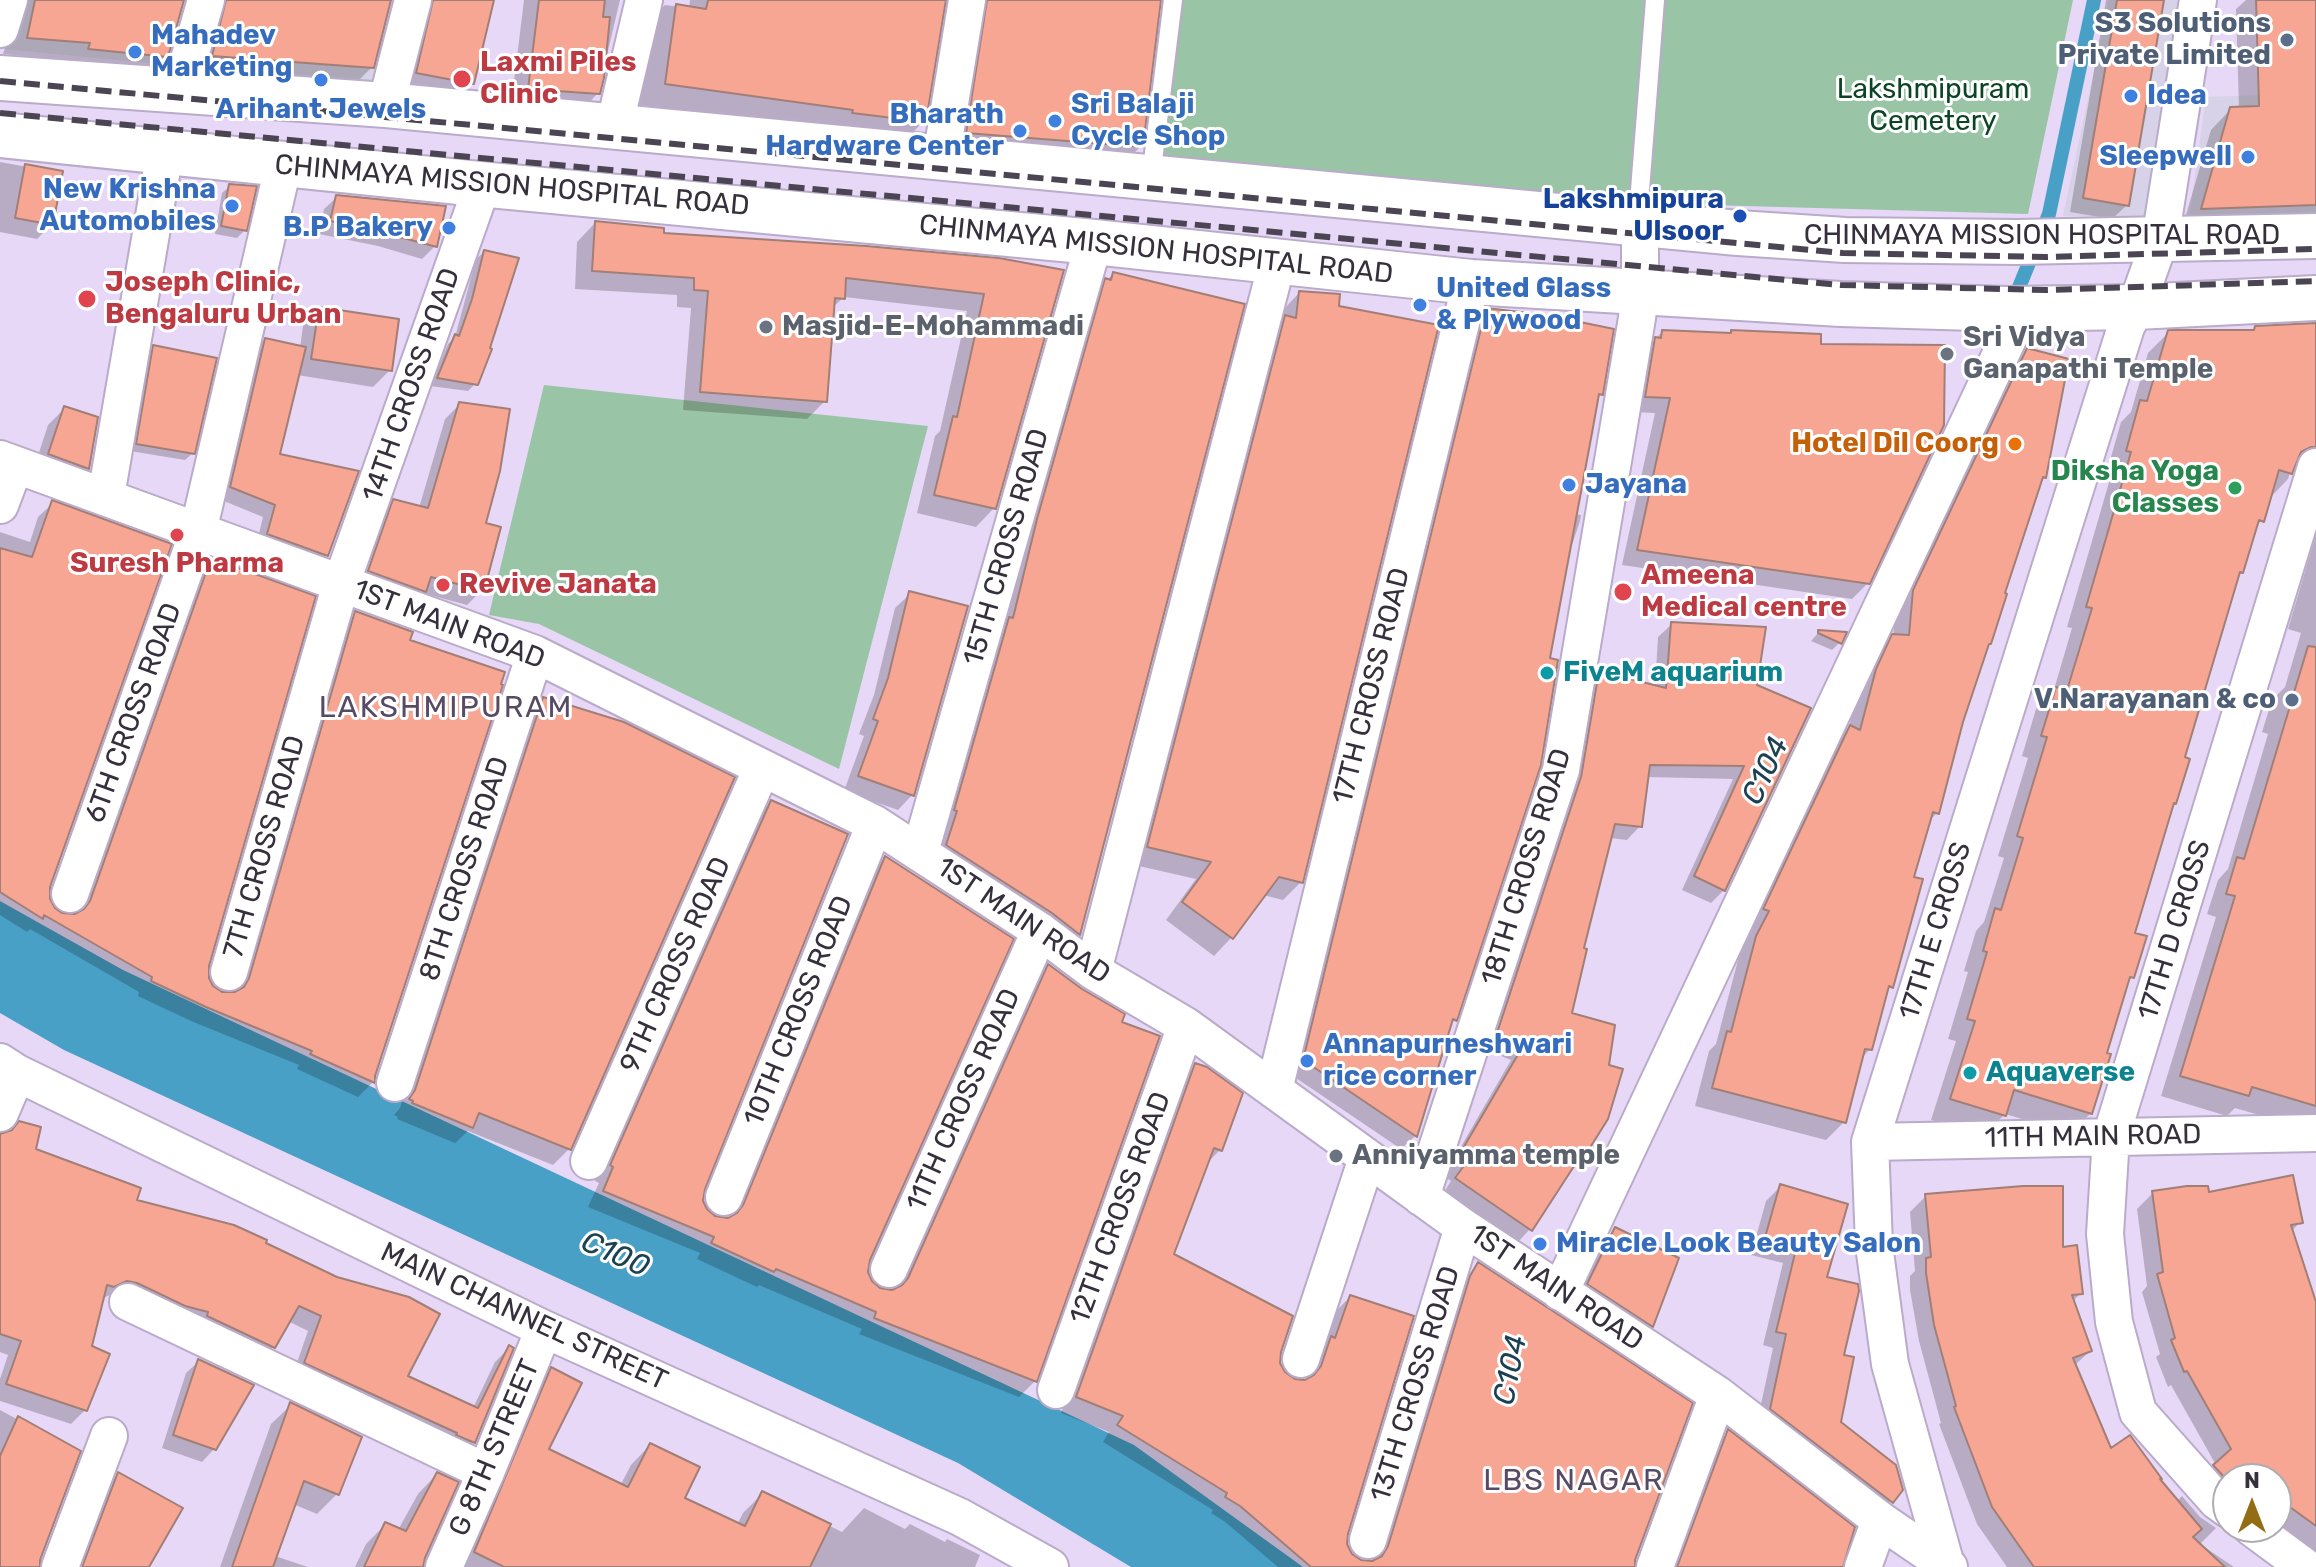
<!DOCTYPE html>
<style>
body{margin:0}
#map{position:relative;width:2316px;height:1567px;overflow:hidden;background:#e7d8f7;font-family:Rubik,sans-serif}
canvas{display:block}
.north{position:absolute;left:2212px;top:1463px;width:80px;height:80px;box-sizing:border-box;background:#fff;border:2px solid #aeacb1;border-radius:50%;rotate:0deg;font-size:22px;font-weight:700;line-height:32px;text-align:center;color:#35303c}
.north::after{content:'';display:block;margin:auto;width:28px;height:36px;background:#926d14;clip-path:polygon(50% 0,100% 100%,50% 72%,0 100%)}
</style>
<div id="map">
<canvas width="2316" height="1567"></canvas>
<div class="north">N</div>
</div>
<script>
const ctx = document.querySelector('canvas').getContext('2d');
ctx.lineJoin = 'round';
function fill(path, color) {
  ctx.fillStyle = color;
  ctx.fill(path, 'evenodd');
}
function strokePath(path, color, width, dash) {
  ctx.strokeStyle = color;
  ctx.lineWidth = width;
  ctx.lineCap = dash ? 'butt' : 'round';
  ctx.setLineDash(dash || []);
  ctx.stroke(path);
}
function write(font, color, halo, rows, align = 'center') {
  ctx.font = font + ' Rubik,sans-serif';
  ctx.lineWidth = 6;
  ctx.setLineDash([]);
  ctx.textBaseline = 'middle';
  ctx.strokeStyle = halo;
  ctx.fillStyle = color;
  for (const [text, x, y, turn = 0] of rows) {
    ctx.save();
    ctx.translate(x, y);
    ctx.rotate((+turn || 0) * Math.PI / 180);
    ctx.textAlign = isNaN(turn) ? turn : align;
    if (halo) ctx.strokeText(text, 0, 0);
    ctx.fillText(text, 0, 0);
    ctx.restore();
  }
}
const commercial = new Path2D(`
 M17,0H198L179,66L1,49Z
 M214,0H296L399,27L385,86L196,68Z
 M2109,0H2190L2144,217L2063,216Z
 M2316,93V213L2189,218L2206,97Z`);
const green = new Path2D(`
 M1181,0H2073L2028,214L1639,203L1160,162Z
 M544,385L928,426L839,769L539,624L489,615Z`);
const water = new Path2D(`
 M0,901L123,970L1134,1445L1303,1567H1131L958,1463L64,1050L0,1013Z`);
const shadow = new Path2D(`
 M0,0H182L166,56L148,74L71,67L73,61L3,54L12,26Z
 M197,0H389L372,67L354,85L195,73Z
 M404,0H491L472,83L454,101L399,91Z
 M524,0H620L598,93L580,112L511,106Z
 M690,0H1159L1141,146L1119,168L946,154L959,6L947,0L944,1L924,121L902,143L832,131L626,103L643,27L665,5L689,8Z
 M2106,0H2162L2127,205L2112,219L2070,212Z
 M2246,0H2316V224L2182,228L2211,130L2231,109H2239L2236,9Z
 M0,162L61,173L52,224L37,239L0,232Z
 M230,186L245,230L237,238L215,234L222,193Z
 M337,197L435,246L422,259L378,246L319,234L324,209Z
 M595,223L661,235L1062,272L994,508L976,527L917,513L935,436L940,431L967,311L844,297L832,308L825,401L807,419L683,410L691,308L677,307V295L575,289L577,242Z
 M484,252L476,383L468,391L430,386L448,344L455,337L476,259Z
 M1113,274L1242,306L1078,934L1063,949L931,861L1090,297Z
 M1299,293L1301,882L1283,900L1263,895L1231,938L1214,956L1166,920L1196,879L1130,864L1268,335L1281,322L1282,311Z
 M319,309L390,370L373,387L297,375L278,455L327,555L314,568L256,546L263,517L219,499L253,352L265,340L300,348L303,326Z
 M1487,310L1601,394L1596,398L1574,514L1581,515L1580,521L1564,569L1455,1020L1449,1026L1415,1136L1401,1149L1290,1074L1473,324Z
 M2316,325V482L2300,466H2292L2288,479L2268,500L2262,520L2255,527L2241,572L2236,578L2133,934L2132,977L2126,984L2091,1113L2070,1133L2005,1114L1984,1135L1931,1120L1956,1041L1948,1039L1968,972L1964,971L1976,931L1984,922L2004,858L1998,856L2028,758L2022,756L2036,709L2053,693L2072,628L2067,627L2112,472L2107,471L2121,422L2131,412L2148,353L2169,332H2252L2256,328Z
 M1662,332L1729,335L1868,583L1852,599L1622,565L1655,413L1630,412L1640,355Z
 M154,347L193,453L185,460L130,451L146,354Z
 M2028,350L2045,477L2039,482L1961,722L1937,813L1928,822L1912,879L1891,986L1885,993L1870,1049L1861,1059L1844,1122L1826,1140L1695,1106L1709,1051L1716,1044L1739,956L1752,930L1747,927L1832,746L1848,730L1859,689L1875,655L1893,636L1896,610L2009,368Z
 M460,404L484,524L482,590L467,605L422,593L409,606L354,586L379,517L394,501L419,508L445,419Z
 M65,408L87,468L71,484L33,471L48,425Z
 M53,503L48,899L53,910L63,916H77L197,575L212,561L207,978L212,987L222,994H235L341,628L356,613L373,1076V1082L358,1097L297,1069L299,1065L191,1021L138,996L139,992L30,929L27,932L0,915V532L30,542L38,517Z
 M2316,534V1121L2307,1129L2235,1108L2227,1116L2161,1096L2216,917L2207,914L2218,880L2228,869L2268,734L2262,732L2272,700L2285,687L2301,633L2288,629Z
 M910,594L912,795L898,810L844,791L864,736L859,734L874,695L895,608Z
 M1672,624L1755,686L1808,709L1724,890L1711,903L1682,890L1733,779L1647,777L1640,826L1627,840L1610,838L1581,949L1570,1014L1579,1161L1567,1173L1530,1229L1518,1242L1444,1192L1451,1181L1444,1176L1511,1060L1484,1049L1587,686L1600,673L1655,687L1658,637Z
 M1819,632L1840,642L1832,650L1811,641Z
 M543,700L569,1149L553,1165L468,1131L455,1143L397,1119L398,1117L394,1115L400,1108L527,716Z
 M772,802L701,1201L705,1210L715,1218L730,1219L869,874L885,858L866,1272L870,1282L879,1290L895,1291L1033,982L1049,966L1035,1381L1019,1397L859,1334L862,1329L759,1285L757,1287L697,1259L700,1253L588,1207L599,1183L595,1181L755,818Z
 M1196,1065L1220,1150L1205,1165L1172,1255L1279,1352L1278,1363L1283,1374L1295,1381H1306L1315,1354L1334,1313L1350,1297L1346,1546L1352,1556L1362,1562H1373L1455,1294L1463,1280L1478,1265L1633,1559V1567H1278L1224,1521L1211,1513L1213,1510L1103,1442L1109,1432L1061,1413L1180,1081Z
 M0,1135L134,1201L263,1243L405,1377L473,1408L495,1362L509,1348L511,1349L473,1442L459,1456L292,1377L308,1331L288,1321L273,1347L259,1361L122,1296L112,1294L101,1299L90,1348L85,1410L71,1424L0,1401V1379L8,1355L0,1352Z
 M1780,1187L1825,1279L1841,1356L1839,1422L1901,1489L1877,1516L1757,1423L1773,1348L1763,1345L1783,1263L1751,1255L1766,1201Z
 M2153,1193L2207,1194L2300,1222L2291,1232L2316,1315V1552L2276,1524V1479H2228V1513L2199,1482L2216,1465L2171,1385L2168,1387L2156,1357L2160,1354L2142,1292L2147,1286L2137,1209Z
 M1926,1196L2061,1249L2081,1293L2072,1302L2090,1351L2074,1366L2110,1451L2176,1502L2182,1496L2200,1517L2216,1528L2200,1544L2234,1567H2007L1977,1524L1939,1424L1941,1423L1919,1341L1910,1290V1276L1915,1271L1910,1212Z
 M1615,1229L1676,1259L1651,1326L1635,1342L1572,1300L1599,1246Z
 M199,1361L214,1449L202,1462L162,1448L186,1373Z
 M552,1369L547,1450L620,1486L631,1465L650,1445L683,1498L737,1525L743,1513L763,1493L842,1532L864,1508L905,1529L910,1524L945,1542L947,1539L980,1555L975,1567H457L532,1389Z
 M291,1405L360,1438L337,1494L317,1514L293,1504L275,1556L308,1567H220L271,1424Z
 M0,1410L78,1452L38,1559V1567H0Z
 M1728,1432L1841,1567H1669L1713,1447Z
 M118,1474L146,1567H92L81,1561L111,1482Z
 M437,1474L421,1567H355L366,1544L386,1524L398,1530L418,1494Z`);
const stream = new Path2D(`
 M2013,302L2049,214L2094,0`);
const building = new Path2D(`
 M35,0H184L168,57L88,49L90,43L27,38Z
 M226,0H391L374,68L212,56Z
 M433,0H494L474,84L416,73Z
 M539,0H605L603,17H610L604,78L600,94L528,89Z
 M708,0H946L926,122L852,113L853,110L665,84L676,4L706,9Z
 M987,0H1161L1143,147L966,133Z
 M2117,0H2164L2129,206L2083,198Z
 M2256,0H2316V205L2201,209L2230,107L2259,106Z
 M25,164L63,171L53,225L15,218Z
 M229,184L257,186L247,231L221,226Z
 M336,195L446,206L437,247L392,235L330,221Z
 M595,221L664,228V233L866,246L999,258L1064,270L996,509L934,495L953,416L957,417L984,294L846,278L845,299L835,298L827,402L700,392L708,291L694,290V278L592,271Z
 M484,250L519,258L490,348L492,349L478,385L437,378L455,334L459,336L472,299Z
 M1113,272L1245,304L1080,935L1052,913L946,845L957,811L954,810L1009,617L1013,618L1037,519L1105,278L1111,280Z
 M1299,291L1340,294L1339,306L1439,325L1303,883L1279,877L1233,939L1182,902L1211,862L1147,847L1285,315L1296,318Z
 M319,307L399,319L392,371L311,359Z
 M1486,308L1546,315L1614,329L1603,395L1599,394L1592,433L1550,658L1558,660L1541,765L1457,1021L1453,1019L1417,1137L1303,1060Z
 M2316,323V447H2311L2301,452L2292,474L2279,470L2264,522L2259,520L2243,573L2240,572L2185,757L2190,759L2176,804L2174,803L2135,933L2147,936L2134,978L2130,977L2107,1053L2111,1054L2092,1114L2014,1090L2006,1116L1950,1099L1975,1021L1967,1019L1987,952L1983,951L1995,908L2001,910L2023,838L2017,836L2047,737L2041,736L2056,687L2067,690L2092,608L2086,607L2131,452L2126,451L2140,400L2147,401L2168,330H2254L2255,326Z
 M1662,330L1731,333V330L1821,334V344L1945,345L1944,425L1870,584L1637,550L1670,398L1645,397L1655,337L1661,338Z
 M265,338L306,347L280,454L359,471L328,556L267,534L275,505L230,487Z
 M153,345L217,358L195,454L136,444Z
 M2027,348L2069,359L2046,478L2043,477L2005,593L2007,594L1991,644H1989L1963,722L1939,814L1933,812L1914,877L1923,879L1893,988L1889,986L1872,1050L1865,1049L1846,1123L1712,1088L1727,1031L1731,1032L1756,936L1769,911L1763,909L1850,725L1860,730L1876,669L1892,634L1909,635L1913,590Z
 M459,402L510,409L500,471L486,523L501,527L484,591L431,577L426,592L368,571L393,499L428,508Z
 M64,406L98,417L89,469L48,454Z
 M52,500L172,544L50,887V899L55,908L62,913L75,914L84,909L90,901L211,558L316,596L209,966V978L213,986L222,992H235L244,987L249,978L355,611L413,632L410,640L505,672L501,684L503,685L375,1076V1083L310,1054L312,1051L206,1007L151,981L152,977L44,915L43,919L0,892V548L32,557Z
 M909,591L968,606L914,796L858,776L878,721L873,719L888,678Z
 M1671,622L1766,627L1757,685L1811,708L1725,891L1694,876L1744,766L1650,765L1642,827L1615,824L1584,948L1587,949L1572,1013L1615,1025L1609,1065L1623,1069L1608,1119L1581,1162L1578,1160L1532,1231L1455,1178L1463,1167L1455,1162L1523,1046L1496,1036L1581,777L1599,671L1666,688Z
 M1818,630L1847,632L1842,644L1818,633Z
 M2308,646L2316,647V1106L2252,1087L2249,1096L2180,1076L2235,896L2226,894L2237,857L2244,859Z
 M543,697L624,722L735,777L571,1150L479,1113L473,1128L412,1103L413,1101L409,1099L415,1090Z
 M771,800L848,834L705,1189L703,1201L707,1209L715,1216L728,1218L737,1213L743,1205L885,856L1014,939L870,1260L868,1272L872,1281L880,1288L892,1290L902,1285L908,1278L1048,964L1082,989L1125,1014L1122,1022L1160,1036L1037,1382L874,1318L876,1312L776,1269L774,1272L711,1243L714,1237L603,1191L613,1167L610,1165Z
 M1195,1063L1207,1067L1243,1093L1222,1151L1214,1148L1174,1254L1293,1316L1281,1352L1280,1363L1285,1372L1295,1379L1305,1380L1314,1375L1321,1366L1331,1336L1335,1338L1350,1295L1414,1316L1348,1534L1347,1544L1352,1554L1361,1560L1372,1561L1382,1556L1388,1546L1470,1276L1478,1262L1693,1403L1635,1560V1567H1311L1240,1506L1225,1497L1227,1493L1117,1425L1123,1416L1076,1397Z
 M19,1121L41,1127L36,1149L141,1188L137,1200L234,1225L267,1240L266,1243L337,1277L409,1297L440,1314L408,1376L478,1408L509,1345L514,1348L475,1443L456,1435L457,1433L304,1363L321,1316L299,1306L275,1348L207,1316L208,1312L185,1306L137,1283L127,1281L114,1287L107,1285L92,1346L110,1354L87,1411L6,1384L21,1341L0,1334V1134L12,1130Z
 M2293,1175L2303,1223L2291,1225L2316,1302V1526L2276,1497V1479H2226L2213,1465L2231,1449L2187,1371L2184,1372L2171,1340L2175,1338L2157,1274L2163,1272L2152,1191L2187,1186H2208L2209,1192Z
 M1780,1184L1848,1204L1827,1277L1858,1284L1859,1291L1844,1355L1854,1357L1841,1422L1896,1465L1903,1490L1893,1503L1770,1409L1786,1334L1776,1332L1796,1249L1764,1241Z
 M2023,1186H2063V1247L2077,1245L2083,1294L2072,1295L2092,1351L2073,1358L2111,1448L2130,1435L2162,1479H2160L2202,1529L2193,1537L2225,1567H2034L1992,1507L1954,1407L1956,1406L1934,1325L1926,1273V1258L1931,1257L1925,1194Z
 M1615,1227L1679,1258L1653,1327L1587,1284Z
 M198,1359L254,1385L216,1450L173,1435Z
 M551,1367L582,1383L549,1449L628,1487L650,1443L700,1467L685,1498L745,1526L762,1491L831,1524L810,1567H504L474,1552Z
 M290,1402L362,1437L339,1495L304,1481L273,1567H232Z
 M18,1416L81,1451L40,1560V1567H0V1456Z
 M1728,1429L1855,1527L1843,1567H1677Z
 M118,1472L183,1508L149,1567H82Z
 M437,1472L459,1482L425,1558L423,1567H364L385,1522L406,1531Z`);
const lane = new Path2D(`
 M1151,177L1173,0
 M1640,225L1639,203L1655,0`);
const street = new Path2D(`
 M0,29L9,0
 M180,91L206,0
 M386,105L413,0
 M614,127L644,0
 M941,158L967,0
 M0,459L535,654L875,824L1040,931L1093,971L1186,1026L1463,1227L1718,1395L1880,1520L1946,1565
 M106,496L165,152
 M0,505L15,465
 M920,852L1094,242
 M70,894L198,532L279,184L281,164
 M1093,971L1277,263
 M229,972L341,584L476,203L479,184
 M0,1062L17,1073L544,1329L960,1517L1050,1567
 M395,1083L535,654
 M1274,1090L1471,282
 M0,1113L17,1073
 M1870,1142L2316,1133
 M589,1161L762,768
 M724,1197L875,824
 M1421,1197L1561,770L1637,318L1640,293V225
 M889,1269L1040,931
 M1560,1292L2022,309
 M128,1302L486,1472
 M1301,1359L1367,1158
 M1056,1390L1186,1026
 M2228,1509L2217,1501L2138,1412L2114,1322L2105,1234L2111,1137L2316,467
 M2251,1527L2305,1567
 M1368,1540L1463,1227
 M60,1567L109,1436
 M444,1567L486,1472L544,1329
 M1655,1567L1718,1395
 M1863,1567L1880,1520
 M1949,1567L1946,1565L1890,1364L1874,1245L1870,1142L2126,327L2136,307L2160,240L2198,0`);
const secondary = new Path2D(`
 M0,78L386,105L1738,233L1845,240L2017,242L2316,236
 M0,135L479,184L1094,242L1471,282L1841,304L2008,309L2136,307L2316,298`);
const rail = new Path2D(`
 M0,81L1843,253L2046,257L2316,249
 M0,113L1841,285L2046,290L2316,281`);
const markers = [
 [2287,40,8,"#5c6f8a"],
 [135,52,8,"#3f7fe0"],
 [462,79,10,"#e0444e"],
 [321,80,8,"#3f7fe0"],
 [2131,96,8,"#3f7fe0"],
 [1055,121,8,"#3f7fe0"],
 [1020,131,8,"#3f7fe0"],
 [2248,157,8,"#3f7fe0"],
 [232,206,8,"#3f7fe0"],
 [1740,216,8,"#1a4fb4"],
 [449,228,8,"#3f7fe0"],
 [87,299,10,"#e0444e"],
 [1420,305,8,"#3f7fe0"],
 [766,327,8,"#6b7280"],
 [1947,354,8,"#6b7280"],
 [2015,444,8,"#e8710a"],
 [1569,485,8,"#3f7fe0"],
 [2235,488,8,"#2e9e5b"],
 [177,535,8,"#e0444e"],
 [443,585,8,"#e0444e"],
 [1623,592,10,"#e0444e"],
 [1547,673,8,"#0f9aa8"],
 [2292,700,8,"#5c6f8a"],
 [1307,1061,8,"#3f7fe0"],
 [1970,1073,8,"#0f9aa8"],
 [1336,1156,8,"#6b7280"],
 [1540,1244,8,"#3f7fe0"]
];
const serviceNames = [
 ["S3 Solutions",2271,24],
 ["Private Limited",2271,56],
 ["V.Narayanan & co",2276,700]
];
const shopNames = [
 ["Mahadev",151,36],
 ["Marketing",151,68],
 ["Idea",2147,96],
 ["Sri Balaji",1071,105],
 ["Cycle Shop",1071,137],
 ["Arihant Jewels",321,110,"center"],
 ["Bharath",1004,115,"right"],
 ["Hardware Center",1004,147,"right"],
 ["Sleepwell",2232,157,"right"],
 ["New Krishna",216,190,"right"],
 ["Automobiles",216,222,"right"],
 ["B.P Bakery",433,228,"right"],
 ["United Glass",1436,289],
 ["& Plywood",1436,321],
 ["Jayana",1585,485],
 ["Annapurneshwari",1323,1045],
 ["rice corner",1323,1077],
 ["Miracle Look Beauty Salon",1556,1244]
];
const healthNames = [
 ["Laxmi Piles",480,63],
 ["Clinic",480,95],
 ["Joseph Clinic,",105,283],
 ["Bengaluru Urban",105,315],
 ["Suresh Pharma",177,564,"center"],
 ["Ameena",1641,576],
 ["Medical centre",1641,608],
 ["Revive Janata",459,585]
];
const parkNames = [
 ["Lakshmipuram",1933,90],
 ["Cemetery",1933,122]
];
const streetNames = [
 ["CHINMAYA MISSION HOSPITAL ROAD",512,186,5],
 ["CHINMAYA MISSION HOSPITAL ROAD",2042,236],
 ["CHINMAYA MISSION HOSPITAL ROAD",1156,250,6],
 ["14TH CROSS ROAD",412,385,-71],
 ["15TH CROSS ROAD",1007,547,-74],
 ["1ST MAIN ROAD",449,625,21],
 ["17TH CROSS ROAD",1372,686,-76],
 ["6TH CROSS ROAD",134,713,-70],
 ["7TH CROSS ROAD",265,847,-74],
 ["18TH CROSS ROAD",1527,867,-73],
 ["8TH CROSS ROAD",465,869,-72],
 ["1ST MAIN ROAD",1023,921,34],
 ["17TH D CROSS",2175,930,-73],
 ["17TH E CROSS",1936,931,-73],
 ["9TH CROSS ROAD",676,965,-66],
 ["10TH CROSS ROAD",799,1011,-68],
 ["11TH CROSS ROAD",964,1100,-66],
 ["11TH MAIN ROAD",2093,1137,-1],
 ["12TH CROSS ROAD",1121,1208,-70],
 ["1ST MAIN ROAD",1556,1288,34],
 ["MAIN CHANNEL STREET",524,1317,25],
 ["13TH CROSS ROAD",1416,1384,-73],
 ["G 8TH STREET",495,1448,-67]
];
const transitNames = [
 ["Lakshmipura",1724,200],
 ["Ulsoor",1724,232]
];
const worshipNames = [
 ["Masjid-E-Mohammadi",782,327],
 ["Sri Vidya",1963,338],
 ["Ganapathi Temple",1963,370],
 ["Anniyamma temple",1352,1156]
];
const foodNames = [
 ["Hotel Dil Coorg",1999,444]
];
const leisureNames = [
 ["Diksha Yoga",2219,472],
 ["Classes",2219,504]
];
const cultureNames = [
 ["FiveM aquarium",1563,673],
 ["Aquaverse",1986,1073]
];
const neighbourhoodNames = [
 ["LAKSHMIPURAM",446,708],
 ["LBS NAGAR",1574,1481]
];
const waterNames = [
 ["C104",1766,771,-65],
 ["C100",615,1255,24],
 ["C104",1511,1370,-79]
];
fill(commercial, '#d7d2e7');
fill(green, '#99c5a6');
fill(water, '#49a0c7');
fill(shadow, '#0003');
strokePath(stream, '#49a0c7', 14);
fill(building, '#f7a693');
strokePath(building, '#a17e76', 2);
strokePath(lane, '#b9abc9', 22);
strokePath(street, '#b9abc9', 40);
strokePath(secondary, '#b9abc9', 48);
strokePath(lane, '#fff', 18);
strokePath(street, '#fff', 36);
strokePath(secondary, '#fff', 44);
strokePath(rail, '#4b4553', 6, [16, 8]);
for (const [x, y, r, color] of markers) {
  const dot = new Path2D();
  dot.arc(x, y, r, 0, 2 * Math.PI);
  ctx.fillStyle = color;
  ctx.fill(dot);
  strokePath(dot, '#fff', 3);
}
write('bold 28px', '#4e5e75', '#fff', serviceNames, 'right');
write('bold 28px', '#366cbe', '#fff', shopNames, 'left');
write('bold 28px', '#be3a42', '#fff', healthNames, 'left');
write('28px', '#0c4526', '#fff', parkNames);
write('28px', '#35303c', '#fff', streetNames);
write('bold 28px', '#164399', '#fff', transitNames, 'right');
write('bold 28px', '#5b616d', '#fff', worshipNames, 'left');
write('bold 28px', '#c56008', '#fff', foodNames, 'right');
write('bold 28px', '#27864d', '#fff', leisureNames, 'right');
write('bold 28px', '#0d838f', '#fff', cultureNames, 'left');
ctx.letterSpacing = '2px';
write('30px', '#564a64', '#fff', neighbourhoodNames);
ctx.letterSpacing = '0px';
write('italic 30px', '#1b4152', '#fff', waterNames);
</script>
